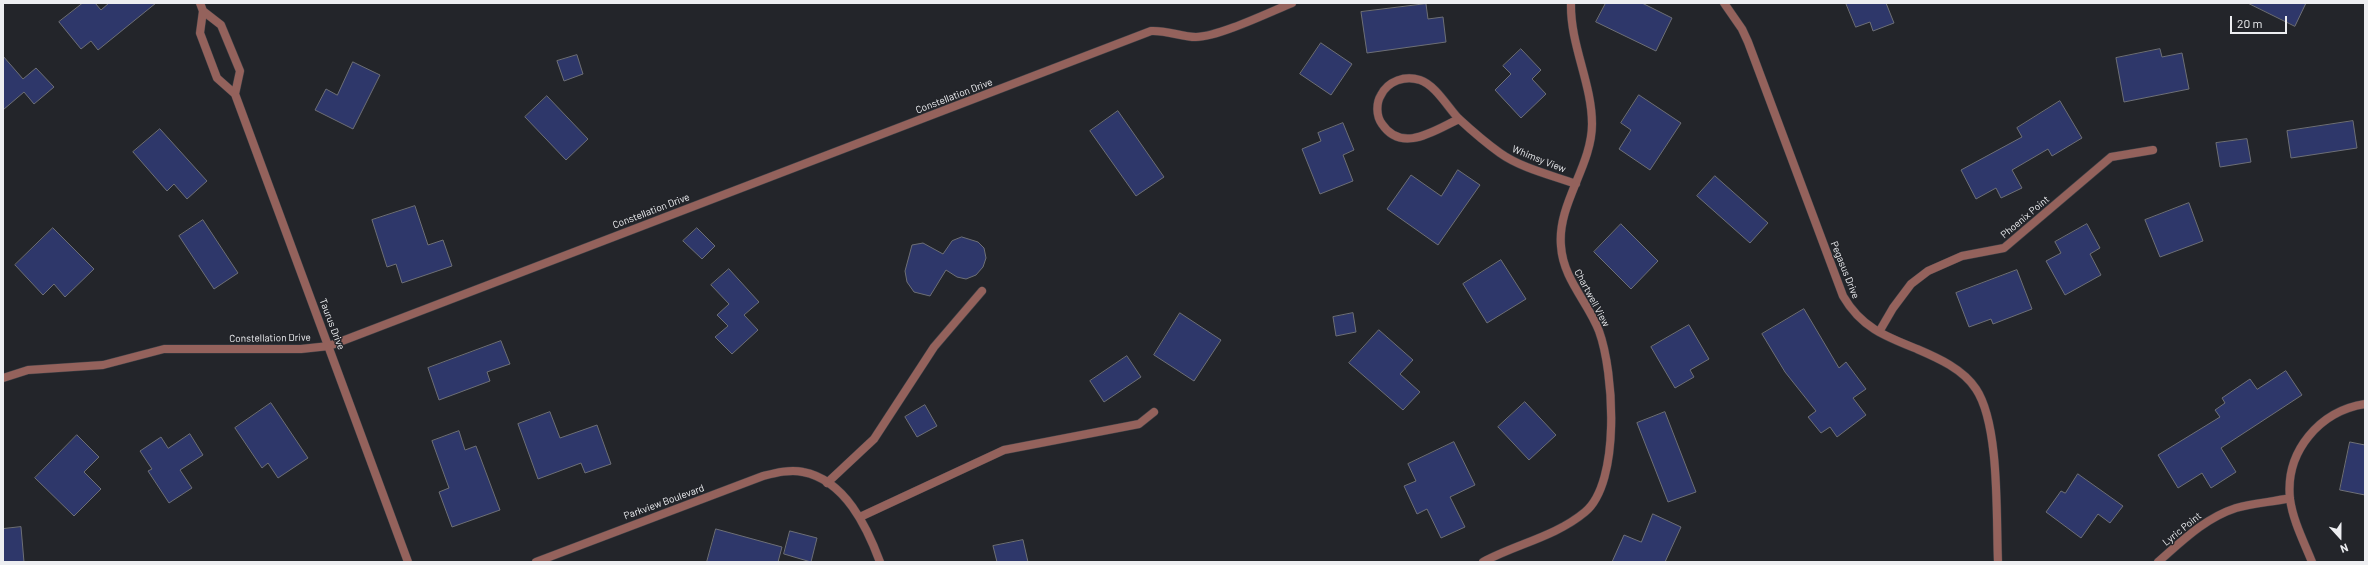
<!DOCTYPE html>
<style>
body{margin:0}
#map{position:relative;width:2368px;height:565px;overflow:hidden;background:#23252a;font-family:Barlow,sans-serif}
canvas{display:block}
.frame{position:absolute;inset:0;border:4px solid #edeef1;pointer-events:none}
.north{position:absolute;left:2320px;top:517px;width:40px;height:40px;-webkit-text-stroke:3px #23252a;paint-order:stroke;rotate:159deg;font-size:11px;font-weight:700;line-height:16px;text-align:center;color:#edeef1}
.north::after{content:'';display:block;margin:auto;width:14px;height:18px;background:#edeef1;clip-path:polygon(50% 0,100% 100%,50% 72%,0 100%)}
.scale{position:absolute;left:2230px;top:16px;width:57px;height:18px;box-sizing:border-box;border:2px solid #edeef1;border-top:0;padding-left:5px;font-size:12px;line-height:14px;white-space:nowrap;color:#edeef1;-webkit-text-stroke:3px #23252a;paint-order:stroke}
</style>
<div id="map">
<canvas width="2368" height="565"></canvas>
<div class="frame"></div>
<div class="north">N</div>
<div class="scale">20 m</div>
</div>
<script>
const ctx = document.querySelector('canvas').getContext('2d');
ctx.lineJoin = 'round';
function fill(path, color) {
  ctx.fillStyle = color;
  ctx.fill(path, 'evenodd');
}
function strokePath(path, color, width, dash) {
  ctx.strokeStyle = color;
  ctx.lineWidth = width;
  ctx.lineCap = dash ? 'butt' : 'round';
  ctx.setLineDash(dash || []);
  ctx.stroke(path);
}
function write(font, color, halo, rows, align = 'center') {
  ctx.font = font + ' Barlow,sans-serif';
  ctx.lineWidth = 3;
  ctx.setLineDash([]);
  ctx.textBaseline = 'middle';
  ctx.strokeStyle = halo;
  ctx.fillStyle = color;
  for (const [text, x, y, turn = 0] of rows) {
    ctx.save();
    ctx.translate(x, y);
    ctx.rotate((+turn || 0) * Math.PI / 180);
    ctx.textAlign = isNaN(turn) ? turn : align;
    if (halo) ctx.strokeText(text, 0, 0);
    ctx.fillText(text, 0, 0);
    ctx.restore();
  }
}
const building = new Path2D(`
 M83,3H95L101,10L109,3H156L98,50L91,41L81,49L59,22Z
 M1606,3H1642L1672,18L1656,51L1596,22Z
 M1846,3H1886L1894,23L1873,31L1870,22L1856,27Z
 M2248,3H2306L2295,26Z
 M1426,4L1428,19L1443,17L1446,42L1367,53L1361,12Z
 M1321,43L1352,64L1331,95L1300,74Z
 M1521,49L1541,70L1532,79L1546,94L1521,118L1495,90L1511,74L1503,66Z
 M2160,49L2162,57L2182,53L2189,89L2124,102L2116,58Z
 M577,55L583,74L564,81L557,61Z
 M3,56L23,79L36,68L54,87L34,104L24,92L3,110Z
 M353,62L380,75L353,129L315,110L326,89L337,95Z
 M1639,95L1681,123L1650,170L1619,149L1631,130L1621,123Z
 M547,96L588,139L566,160L525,117Z
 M2060,101L2082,138L2052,156L2048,149L2012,170L2022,188L2001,198L1996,188L1976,199L1961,170L2022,137L2017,128Z
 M1118,111L1164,177L1136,196L1090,131Z
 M2353,121L2357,148L2291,158L2287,131Z
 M1343,123L1354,150L1343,155L1353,181L1320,194L1302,149L1321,141L1318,133Z
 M160,129L207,181L187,199L174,184L167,191L133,152Z
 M2247,139L2251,162L2220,167L2216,143Z
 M1458,170L1480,185L1438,245L1387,209L1411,175L1441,196Z
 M1715,176L1768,223L1750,243L1697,196Z
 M2189,203L2203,241L2160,257L2145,220Z
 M415,206L428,245L443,240L452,266L402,283L396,264L387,267L372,220Z
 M203,220L238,273L214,289L179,236Z
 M1621,224L1658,261L1631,289L1594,252Z
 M2087,224L2100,248L2090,254L2101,275L2065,295L2046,261L2061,253L2055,242Z
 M53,228L94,269L65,297L54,284L43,295L15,265Z
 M697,228L715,246L702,259L683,241Z
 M962,237L978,242L984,248L986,258L983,267L976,275L966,279L957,277L946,270L930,296L914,292L907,282L905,271L912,245L923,243L943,254L952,241Z
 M1501,260L1526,299L1487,323L1463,284Z
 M729,269L759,302L744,315L758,330L732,354L715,337L728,326L717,315L729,304L711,285Z
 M2017,270L2032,309L1993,324L1991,319L1969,327L1956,293Z
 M1804,309L1839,368L1846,362L1866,389L1853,398L1866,415L1837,437L1830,427L1821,433L1808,417L1816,411L1785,372L1762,334Z
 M1180,313L1221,340L1194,381L1154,355Z
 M1353,313L1356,332L1336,336L1333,317Z
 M1689,325L1709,359L1690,370L1694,377L1675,388L1651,347Z
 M1379,330L1413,360L1400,374L1420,392L1403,410L1349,363Z
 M501,341L510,364L487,372L490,381L439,400L428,368Z
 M1127,356L1141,377L1104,402L1090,381Z
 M2286,371L2302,395L2221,448L2236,472L2211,488L2202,473L2178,488L2158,455L2220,417L2215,410L2225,403L2222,398L2250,379L2257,389Z
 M1525,402L1556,435L1529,460L1498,427Z
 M271,403L308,458L278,478L268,463L262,468L235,428Z
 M925,405L937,426L917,437L905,417Z
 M550,412L560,438L597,425L611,464L585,473L581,463L538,479L518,424Z
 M1665,412L1696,492L1668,502L1637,423Z
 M459,431L465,450L476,446L500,510L452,527L439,492L449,488L432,441Z
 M190,434L203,455L180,470L192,488L169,503L148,471L152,469L140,451L161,437L168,448Z
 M77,435L99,457L84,472L101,489L74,516L35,478Z
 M1454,442L1475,485L1450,497L1465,527L1441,538L1427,509L1417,514L1404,486L1416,481L1408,464Z
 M2350,442L2365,445V495L2340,490Z
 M2078,474L2123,506L2110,523L2098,514L2081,538L2046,512L2061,491L2065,493Z
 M1653,514L1681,527L1665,562H1612L1624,535L1641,542Z
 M21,527L24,562H3V529Z
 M716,529L782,547L778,562H707Z
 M790,531L817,538L811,562L784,554Z
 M1023,540L1028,562H997L993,546Z`);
const service = new Path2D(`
 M827,483L874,439L934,347L982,291
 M860,517L1004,450L1139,424L1154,412`);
const minor = new Path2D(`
 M200,3L203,11L200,33L217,78L235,94L408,562
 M1724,3L1742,29L1748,42L1843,296C1861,327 1884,336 1917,349C1938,358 1963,369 1976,389C2000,425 1996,517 1998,562
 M203,11L221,25L240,71L235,94
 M1459,119C1435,130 1402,154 1382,124C1376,116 1376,103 1381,95C1388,81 1405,75 1420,80C1435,85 1447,106 1458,118C1471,130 1486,143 1500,153C1521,168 1551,175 1576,184
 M1879,332L1893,308L1911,284L1928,271L1962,256L2004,248L2111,157L2153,150
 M3,378L28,370L103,365L164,349H301L329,346L1151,31C1167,30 1181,37 1196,37C1218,37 1270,12 1292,3
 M536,562L763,476C775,473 790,469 803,472C845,480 867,527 880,562
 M1483,562C1516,544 1555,537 1585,512C1621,482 1614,372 1599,331C1588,302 1563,279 1561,246C1557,204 1592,166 1592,124C1592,83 1570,45 1571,3
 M2158,562C2182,541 2205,518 2236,508C2253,503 2273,502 2290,498
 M2312,562C2304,542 2293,521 2290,499C2285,451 2320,411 2365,404`);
const streetNames = [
 ["Constellation Drive",954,96,-21],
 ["Whimsy View",1539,159,22],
 ["Constellation Drive",651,211,-21],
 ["Phoenix Point",2025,217,-40],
 ["Pegasus Drive",1845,270,68],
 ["Chartwell View",1592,298,62],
 ["Taurus Drive",332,324,69],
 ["Constellation Drive",270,338,-1],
 ["Parkview Boulevard",664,502,-20],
 ["Lyric Point",2182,529,-39]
];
fill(building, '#2e376a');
strokePath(building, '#6d6f76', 1);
strokePath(service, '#3f4146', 9);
strokePath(minor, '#3f4146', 9);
strokePath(service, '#94625c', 8);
strokePath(minor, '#94625c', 8);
write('10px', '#edeef1', '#23252a', streetNames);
</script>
